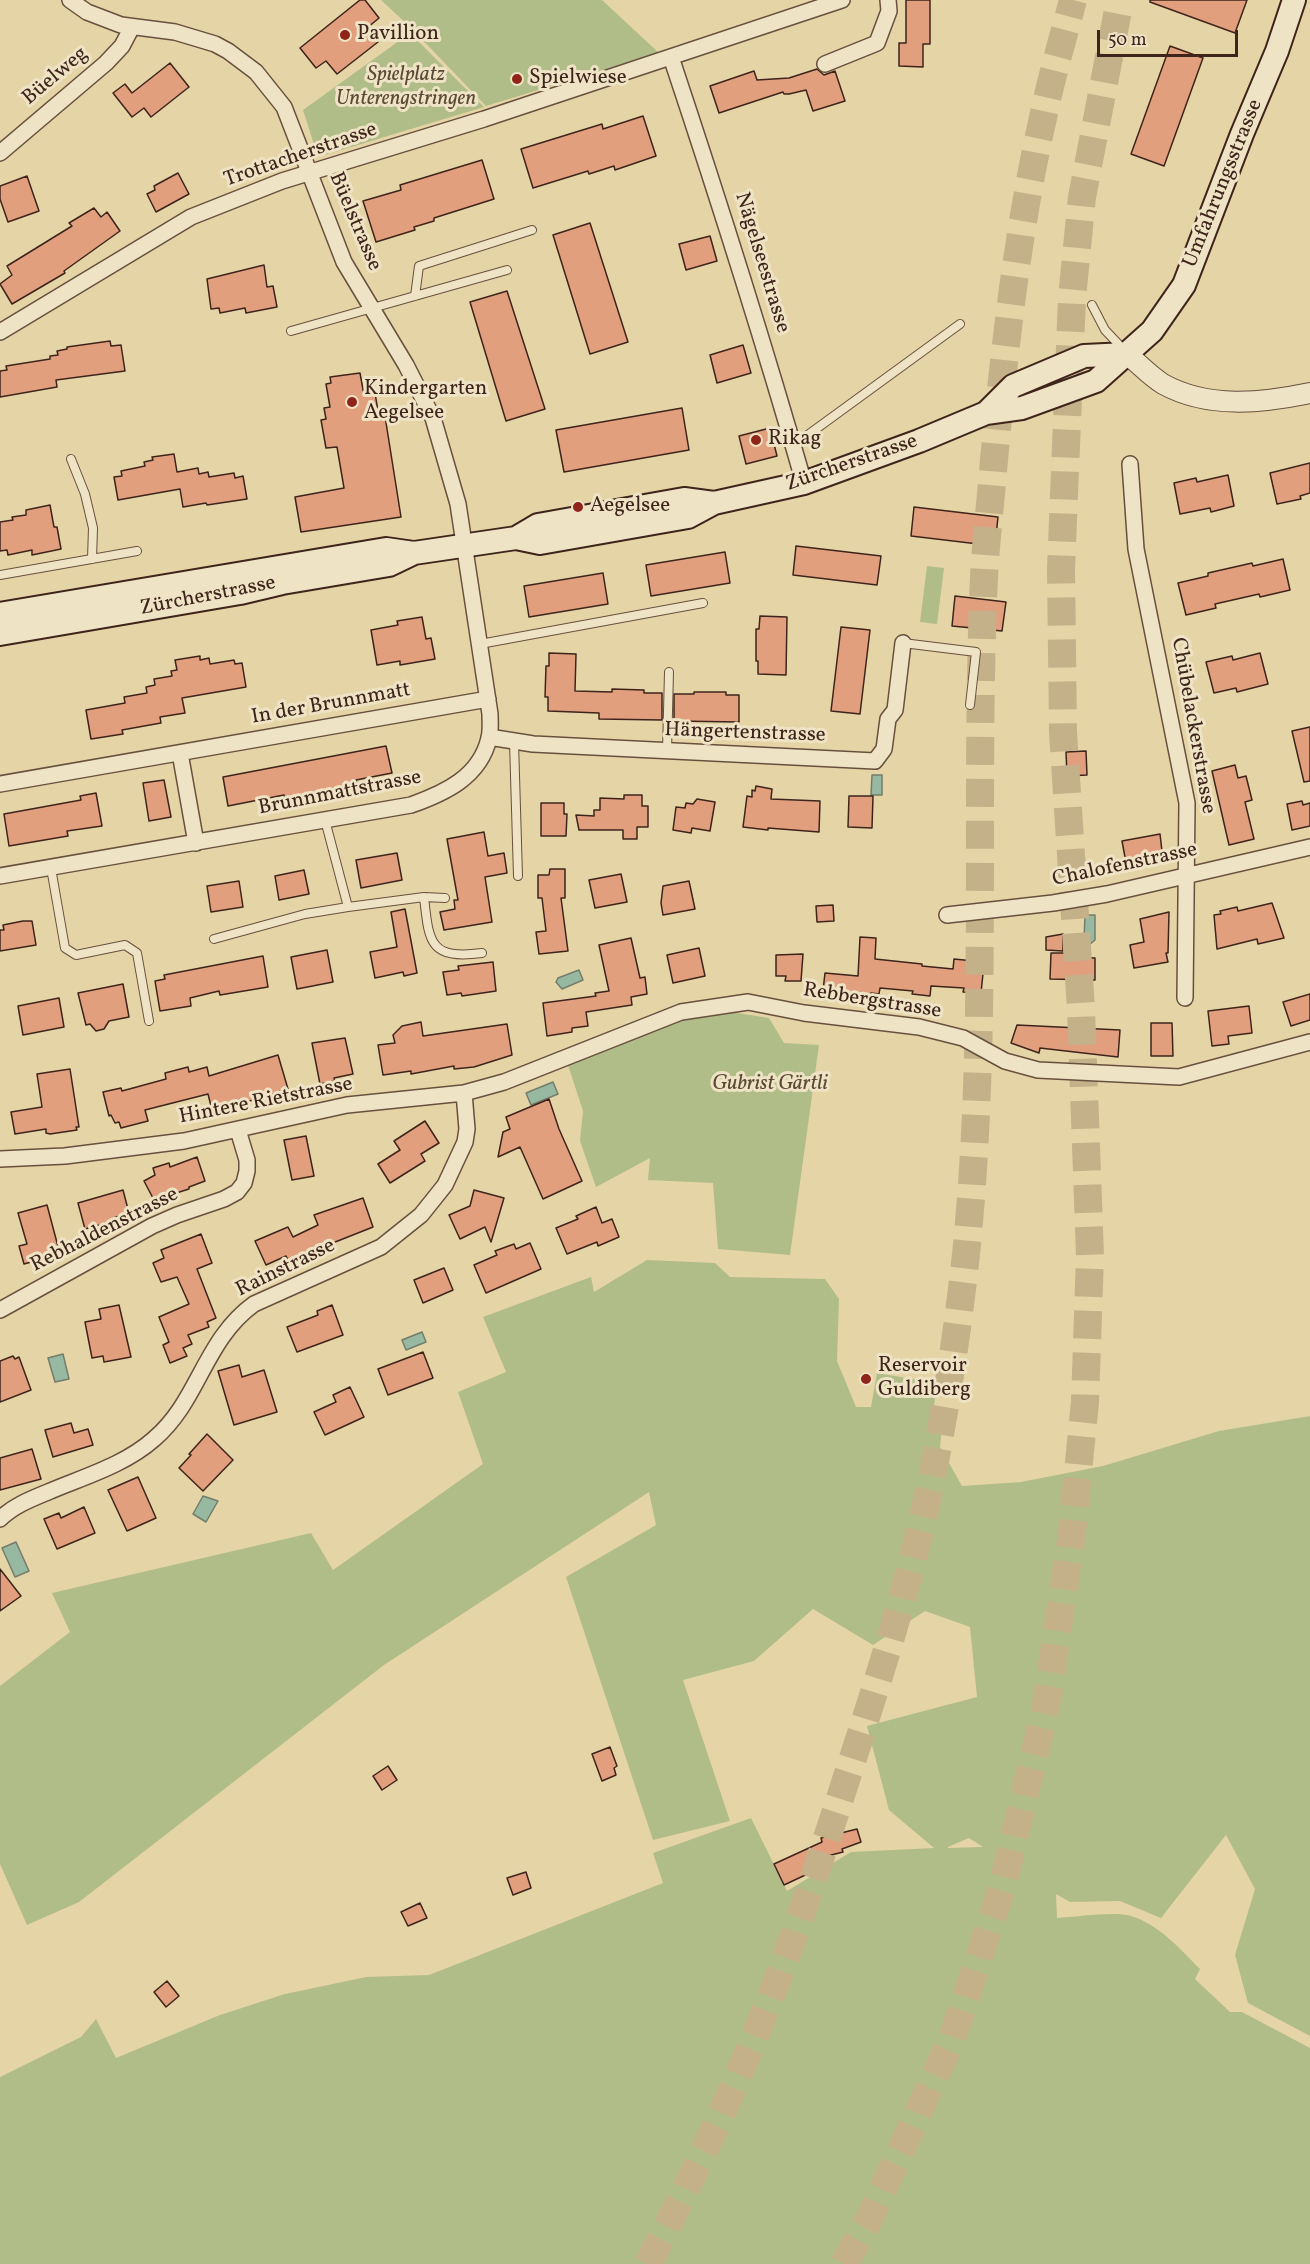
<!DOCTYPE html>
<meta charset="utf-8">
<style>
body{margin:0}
#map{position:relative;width:1310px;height:2264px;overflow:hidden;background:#e5d4a6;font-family:Vollkorn,serif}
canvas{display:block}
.scale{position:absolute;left:1097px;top:30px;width:141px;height:27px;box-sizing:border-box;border:3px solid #3e241b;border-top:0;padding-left:8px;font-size:18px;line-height:21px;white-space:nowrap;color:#3e241b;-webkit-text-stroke:4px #eee3c5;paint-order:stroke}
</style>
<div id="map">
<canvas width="1310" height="2264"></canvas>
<div class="scale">50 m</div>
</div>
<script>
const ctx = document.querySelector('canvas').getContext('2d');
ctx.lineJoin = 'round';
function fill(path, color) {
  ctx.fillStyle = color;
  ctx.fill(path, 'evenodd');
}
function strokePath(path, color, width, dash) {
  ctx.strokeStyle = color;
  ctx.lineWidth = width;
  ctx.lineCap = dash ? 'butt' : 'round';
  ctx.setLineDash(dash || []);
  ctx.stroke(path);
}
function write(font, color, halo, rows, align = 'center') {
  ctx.font = font + ' Vollkorn,serif';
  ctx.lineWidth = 6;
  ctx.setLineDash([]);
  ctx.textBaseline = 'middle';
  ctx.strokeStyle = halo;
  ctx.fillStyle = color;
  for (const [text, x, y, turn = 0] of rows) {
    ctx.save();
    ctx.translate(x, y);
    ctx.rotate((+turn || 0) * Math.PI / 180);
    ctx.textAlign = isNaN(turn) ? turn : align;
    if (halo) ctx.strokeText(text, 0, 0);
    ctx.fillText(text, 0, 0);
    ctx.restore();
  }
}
const green = new Path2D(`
 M381,0H602L659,53L486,106L410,27Z
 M410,33L484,107L318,157L303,110Z
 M927,566L944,568L937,624L920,622Z
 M725,1011L769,1018L784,1043L819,1045L790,1255L718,1249L713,1183L648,1180L650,1158L596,1187L580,1141L583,1111L567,1062L680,1017Z
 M647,1260L715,1263L730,1277L825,1279L839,1299L837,1361L856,1407H871L877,1373L937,1383L934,1406L944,1409L940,1447L962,1486L1021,1482L1103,1466L1219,1431L1310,1416V2036L1248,2003L1235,1955L1255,1889L1226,1835L1161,1918L1120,1901L1070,1902L1056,1894L1057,1918C1075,1917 1116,1911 1131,1916C1160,1925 1180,1949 1200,1969L1195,1979L1230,2012H1242L1310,2048V2264H0V2077L81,2037L96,2019L116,2058L220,2015L285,1994L366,1977L429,1975L663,1883L653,1853L751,1818L787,1891L851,1852L934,1848L889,1810L867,1726L977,1697L970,1627L925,1611L873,1645L813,1609L754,1661L683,1680L730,1821L653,1840L566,1577L656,1525L649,1492L384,1665L79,1902L27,1925L0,1864V1686L70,1632L52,1593L311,1533L333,1570L483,1464L458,1392L506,1372L483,1317L591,1277L594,1292ZM969,1838L983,1847L948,1848V1847Z`);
const water = new Path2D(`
 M872,775H882V795H871Z
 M1085,915H1095V940L1089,945L1084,940Z
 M579,970L583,980L562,989L556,982L558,978Z
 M553,1082L558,1094L531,1105L526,1093Z
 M422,1332L426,1342L406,1350L402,1340Z
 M63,1354L69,1379L55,1382L48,1358Z
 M203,1496L218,1501L206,1522L193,1514Z
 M16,1542L29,1571L15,1577L2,1548Z`);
const building = new Path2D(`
 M360,0H365L379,18L367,28L378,42L337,74L326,61L316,68L300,48Z
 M906,0H930V44H923V67L899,66V43H906Z
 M1150,0H1247L1235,33L1150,2Z
 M1170,46L1203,58L1164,166L1131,154Z
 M170,63L189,87L151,117L144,108L132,117L113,93L125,84L132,93Z
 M817,69L824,75L835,71L845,101L813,111L806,90L789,94H784L783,92L719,113L710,86L754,71L757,80L789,78Z
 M643,116L656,156L615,170L614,166L589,174L588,171L533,188L521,149L602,124L603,129Z
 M482,160L494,199L434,218V221L414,227L415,230L376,242L363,201L401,190L400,185Z
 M178,173L189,194L156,212L147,194L155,190L154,186Z
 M27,176L39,211L8,222L0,199V186Z
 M94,208L101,217L107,212L120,231L64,271L65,273L12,304L0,284L12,275L7,266L72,226L69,223Z
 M590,223L628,342L590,354L553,235Z
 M710,236L717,261L686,270L679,244Z
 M264,265L267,287L273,286L277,307L246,313L245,308L220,313L219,308L211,309L207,279Z
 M507,291L545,409L506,421L470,302Z
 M110,341L111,346L121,345L125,371L56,380L57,387L0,397V371L7,370L6,366L50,359V356L58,355L57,351L67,349V347Z
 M743,345L751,373L717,383L710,355Z
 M360,373L364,395L375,393L378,411L384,410L401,517L301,532L295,497L344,488L337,447L326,448L321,420L326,419L324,408L330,407L326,384L331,383L330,377Z
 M682,408L689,450L564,472L556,430Z
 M770,428L777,456L746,464L739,436Z
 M174,454L177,472L198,468L199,474L208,472L209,477L234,473L235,478L243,476L247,499L207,505L206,503L183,507L180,489L118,500L114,477L122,476L121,471L145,466L144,462L153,460L152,457Z
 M1310,463V493L1300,496L1301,499L1277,504L1270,473Z
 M1228,475L1234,506L1211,512L1210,508L1180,514L1174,483L1196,478L1197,482Z
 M50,505L54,527H57L61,549L32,555V550L8,555L7,550L0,551V522L13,520L12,517L26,515V510Z
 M914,507L998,517L995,546L911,536Z
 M796,546L881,556L877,585L793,575Z
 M725,552L730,583L651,596L646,565Z
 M1283,559L1290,590L1260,597L1259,594L1215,604L1216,608L1186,615L1178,583L1208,576V573L1252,563L1253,566Z
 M603,573L608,604L529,617L524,586Z
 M955,596L1006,602L1002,631L952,626Z
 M760,616L787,617L786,675L758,674V661H756V629H759Z
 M422,617L426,639L431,638L435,659L400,665V661L377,665L371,630L398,625L397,621Z
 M841,627L870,630L860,714L831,711Z
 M549,653L576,654L575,691L612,692V689L644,690V693H662V720L599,719V713L548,711V697H545L546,666H549Z
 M1260,653L1268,684L1237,692L1236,688L1214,693L1206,662L1232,656L1233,660Z
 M200,656V660L209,658L210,664L234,660L235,664L242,663L246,687L182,698L185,713L160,717L161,723L122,730L123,734L91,739L86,710L125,703L124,697L147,693L146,687L155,685L154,679L172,676L171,671L177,670L175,660Z
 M694,692H726V695H739V722L674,721V694H694Z
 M1310,727V781L1304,782L1292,731Z
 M386,746L392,773L356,780L358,788L285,802L284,795L228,806L223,777Z
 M1086,751L1087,775L1067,776L1066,752Z
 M1235,765L1238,778L1246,776L1252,800L1245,802L1254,839L1229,845L1212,771Z
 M164,780L171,817L149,821L143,783Z
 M756,786L772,789L771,799L820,801L819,832L768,828V830L743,827L747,796L752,797V790L755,791Z
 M96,793L102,826L67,831L68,836L9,846L4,814L81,800L80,796Z
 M624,795H642V806H648V827H637V839H623V830H579L576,815L594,816V810H600V798L624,799Z
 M849,796H873L872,828L848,827Z
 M697,799L715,802L710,831L692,828L691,833L673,830L676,807L685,808L686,803L693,804Z
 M1302,801L1303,805L1310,803V826L1292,830L1287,804Z
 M541,803H564V814H567L566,836H541Z
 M484,832L488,856L504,853L507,873L485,877L492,922L444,930L440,912L455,909L454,900H458L447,839Z
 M1160,834L1163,860L1127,868L1122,841Z
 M397,853L402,880L361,888L356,860Z
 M550,869H565V898H561L568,951L539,954L536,932L546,931L542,898H538V875H549Z
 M304,870L309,894L279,900L275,876Z
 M621,874L627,902L595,908L589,880Z
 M239,881L243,907L211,912L207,886Z
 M689,881L695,909L663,915L661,903L663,886Z
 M1272,903L1284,938L1258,944L1257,939L1217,949L1214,915L1221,914L1220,911L1237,907L1238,911Z
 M833,905L834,921L817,922L816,906Z
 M405,909L417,973L404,976L403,972L375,978L370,952L397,947L391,912Z
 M1169,912L1168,953H1166L1168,962L1134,968L1130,945L1144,942L1140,919Z
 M23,921H32L36,945L0,951V930H4L3,925Z
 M1063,934V951L1046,950V937Z
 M860,937L876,938L875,959L922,964V966L953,969L954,959L974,961V963L984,964L981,993L963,992L964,988L931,986L930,996L912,994L913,991L880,988L879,994L871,993L870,1004L822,999L825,973L858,976Z
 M631,938L640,978L645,977L647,994L631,997L632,1005L586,1012L588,1026L572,1028V1032L547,1036L543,1003L596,996L595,993L609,991L599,945Z
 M699,948L705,976L673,983L667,955Z
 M327,950L333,982L297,989L291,957Z
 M1051,953H1075V957L1095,958V980L1050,979Z
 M803,954L801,981H785L786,976H776V955Z
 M263,956L268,987L220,995L219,991L190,998L191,1006L160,1011L155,981L165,979L164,975Z
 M493,962L496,991L462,996L461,993L447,995L443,972L459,970L458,966Z
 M123,984L129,1017L109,1021L104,1029L96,1031L90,1024L86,1025L78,993Z
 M1310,994V1020L1291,1026L1283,1002Z
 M59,998L64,1027L23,1035L18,1006Z
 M1249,1006L1252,1033L1228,1036L1229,1044L1212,1046L1208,1011Z
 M421,1022L423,1036L507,1024L512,1055L474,1067L454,1069V1066L411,1074V1071L383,1075L378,1045L395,1043L393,1035L402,1026Z
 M1151,1023H1172L1173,1056H1151Z
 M1017,1025L1120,1030L1118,1057L1040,1048L1039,1053L1011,1043Z
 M345,1038L353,1074L334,1078L335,1081L320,1084L312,1043Z
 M278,1055L288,1089L243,1103L242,1099L211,1106L208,1094L145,1110L148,1121L121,1128L119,1122L115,1123L111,1115L109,1116L103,1092L121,1088L122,1091L166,1079L165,1073L188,1067L189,1072L207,1067L209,1076Z
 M70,1069L79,1127H76L77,1130L50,1134L46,1133V1129L15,1134L11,1112L42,1107L37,1074Z
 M549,1099L559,1129L582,1181L543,1199L520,1147L498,1157L503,1132L510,1129L506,1117Z
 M425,1121L439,1143L421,1154L425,1161L390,1183L378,1164L400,1150L394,1141Z
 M306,1136L314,1176L292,1180L284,1140Z
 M197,1157L205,1181L189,1187V1189L154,1200L144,1181L155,1175L153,1168L169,1163L170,1167Z
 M123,1190L129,1213L113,1218L114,1221L85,1229L78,1203Z
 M474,1190L504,1198L491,1242L485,1227L460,1239L449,1215L470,1206Z
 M363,1198L373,1227L310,1252L311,1255L290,1264L286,1256L266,1265L255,1241L288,1227L293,1237L318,1225L314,1215Z
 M47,1205L60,1254L24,1264L19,1246L27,1244L18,1213Z
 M596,1207L602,1223L612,1219L619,1237L598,1246L597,1242L567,1254L556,1228L578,1219L576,1216Z
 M201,1234L212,1263L197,1269L216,1318L207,1322L209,1327L188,1335L192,1344L183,1348L187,1356L170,1363L163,1345L169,1342L159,1317L189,1304L177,1277L161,1282L153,1263L164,1258L161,1250Z
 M530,1243L541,1269L486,1293L474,1265L497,1255L495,1251L514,1244L516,1249Z
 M444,1268L453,1290L423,1303L414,1280Z
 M119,1305L131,1357L104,1362L103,1356L92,1358L85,1322L101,1319L99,1309Z
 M332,1305L343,1335L297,1352L287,1327L318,1315L317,1311Z
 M423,1352L433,1378L388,1395L378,1369Z
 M13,1356L15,1359L19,1357L31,1390L0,1402V1361Z
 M239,1365L242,1377L264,1370L277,1412L234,1425L218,1371Z
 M350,1387L364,1417L325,1435L314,1412L336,1402L333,1395Z
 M71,1423L74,1433L88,1429L93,1445L53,1457L45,1430Z
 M207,1434L233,1460L203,1491L179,1468L191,1455L189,1454Z
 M32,1449L41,1479L0,1490V1458Z
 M138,1477L156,1518L127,1531L108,1490Z
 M84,1507L95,1533L57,1549L44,1519L59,1513L61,1518Z
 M0,1569L21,1596L0,1611Z
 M610,1747L617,1766L614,1768L616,1775L602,1781L592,1754Z
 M388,1766L397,1780L382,1790L373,1776Z
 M857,1829L861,1842L842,1849L843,1852L812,1860L816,1870L784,1885L774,1864L822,1842L821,1838Z
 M526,1872L531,1888L513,1895L507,1878Z
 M420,1903L427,1918L408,1926L401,1912Z
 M167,1981L179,1996L166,2007L154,1992Z`);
const motorwayTunnel = new Path2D(`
 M648,2264C687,2188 725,2110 757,2031C794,1941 824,1848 854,1755C886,1656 918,1554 937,1451C949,1386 959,1320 966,1254C989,1029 974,802 984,577C986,538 991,499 994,460C1005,344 1018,227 1044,113C1052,75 1063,38 1073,0
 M844,2264L868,2222L952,2039L1002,1888L1046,1706L1072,1532L1085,1402L1090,1256L1081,1009L1063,732L1061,569L1072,298L1082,197L1120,0`);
const service = new Path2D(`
 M415,296L419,266L532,230
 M1092,305L1105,330L1124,350
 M291,331L507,270
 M794,445L960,324
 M71,459L85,494L93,528L92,559
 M0,575L137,551
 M903,643L976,652L970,705
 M480,644L703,603
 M514,742L518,876
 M667,751L669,672
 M325,820L348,907L424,897L445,898
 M51,868L65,948L76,955L125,945L137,953L149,1021
 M424,897C429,942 429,960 482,953
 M214,939L305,914L348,907`);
const minor = new Path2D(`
 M671,57C718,198 763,340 804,483
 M825,64L877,43L889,11L888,0
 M0,153L106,63L122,46L132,27
 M0,332L191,217L282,181L484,119L842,0
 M1130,464L1136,549L1187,803L1185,998
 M489,737L533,744L875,761L884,749L888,719L895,710L903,643
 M180,753L196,843
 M0,784L488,699
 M0,876L411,805C445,793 480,777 489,738C491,730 490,721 490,714L458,504L433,418L406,365L344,262L284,107L256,72L228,51L215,44L175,32L121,25L87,12L70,0
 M947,915L1053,903L1107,894L1310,847
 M0,1159L65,1156L184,1141L347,1105L464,1093L504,1082L681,1012L748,1002L804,1013L919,1027L963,1038L1005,1061L1038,1070L1179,1077L1310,1042
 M0,1310L152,1226L177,1215L224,1199L237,1192L244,1183L247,1171V1160L238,1130
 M0,1519C13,1506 31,1499 48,1492C83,1477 125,1465 154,1439C199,1401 204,1340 254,1304L381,1247L421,1215L445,1185L465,1142L467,1129L464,1093`);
const tertiary = new Path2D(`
 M1127,354C1139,364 1150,376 1163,384C1208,409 1262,403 1310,393`);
const secondary = new Path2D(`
 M986,413L1013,386L1084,356L1127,354
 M516,538L538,525L684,499L714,503
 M0,614L386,549L414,553L516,538L540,543L688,517L714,503L804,483L919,441L986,413L1022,408L1096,381L1152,331L1184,285L1242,134L1277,51L1294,0
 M0,634L240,593L282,583L389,565L414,553`);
const markers = [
 [345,35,6,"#8f2418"],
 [517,79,6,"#8f2418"],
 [352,402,6,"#8f2418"],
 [756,440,6,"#8f2418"],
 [578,507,6,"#8f2418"],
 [866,1379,6,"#8f2418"]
];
const poiNames = [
 ["Pavillion",357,35],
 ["Spielwiese",529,79],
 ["Kindergarten",364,390],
 ["Aegelsee",364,414],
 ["Rikag",768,440],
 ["Aegelsee",590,507],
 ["Reservoir",878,1367],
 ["Guldiberg",878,1391]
];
const parkNames = [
 ["Spielplatz",406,76],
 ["Unterengstringen",406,100],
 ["Gubrist Gärtli",770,1085]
];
const streetNames = [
 ["Büelweg",56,77,-40],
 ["Trottacherstrasse",301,156,-19],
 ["Umfahrungsstrasse",1224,184,-68],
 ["Büelstrasse",354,222,67],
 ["Nägelseestrasse",761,263,73],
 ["Zürcherstrasse",852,464,-19],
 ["Zürcherstrasse",208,597,-11],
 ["In der Brunnmatt",331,705,-10],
 ["Chübelackerstrasse",1192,726,80],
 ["Hängertenstrasse",745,734,2],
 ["Brunnmattstrasse",340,794,-11],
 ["Chalofenstrasse",1125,866,-12],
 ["Rebbergstrasse",872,1002,9],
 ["Hintere Rietstrasse",266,1102,-11],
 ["Rebhaldenstrasse",105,1231,-27],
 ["Rainstrasse",286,1269,-26]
];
fill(green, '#b1bd89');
fill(water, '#98b9a1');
strokePath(water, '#747d6b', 1.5);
fill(building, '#e29f7e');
strokePath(building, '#3e241b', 1.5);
strokePath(motorwayTunnel, '#c4b18a', 28, [28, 14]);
strokePath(service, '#68503e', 10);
strokePath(minor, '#68503e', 18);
strokePath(tertiary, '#68503e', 22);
strokePath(secondary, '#3e241b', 26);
strokePath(service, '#eee3c5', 8);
strokePath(minor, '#eee3c5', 15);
strokePath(tertiary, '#eee3c5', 20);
strokePath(secondary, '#eee3c5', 22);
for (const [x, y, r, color] of markers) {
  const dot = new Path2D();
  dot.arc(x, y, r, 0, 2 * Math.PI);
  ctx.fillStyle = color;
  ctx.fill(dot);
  strokePath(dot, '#eee3c5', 2);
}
write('21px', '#3e241b', '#eee3c5', poiNames, 'left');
write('italic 21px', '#5b4a36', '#eee3c5', parkNames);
write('21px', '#3e241b', '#eee3c5', streetNames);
</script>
